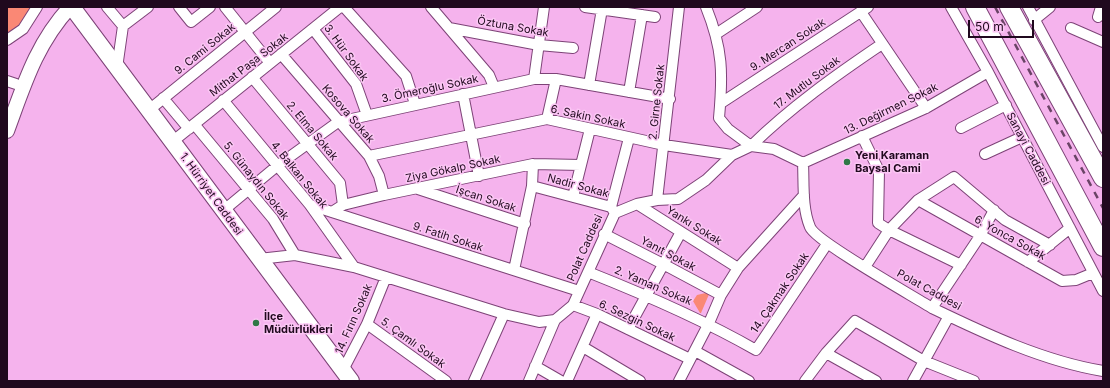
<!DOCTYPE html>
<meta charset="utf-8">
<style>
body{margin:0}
#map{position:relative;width:1110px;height:388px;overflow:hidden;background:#f5b3ed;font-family:Inter,sans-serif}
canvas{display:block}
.frame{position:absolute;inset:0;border:8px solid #20091e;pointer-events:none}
.scale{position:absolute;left:968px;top:20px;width:66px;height:18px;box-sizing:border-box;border:2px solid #20091e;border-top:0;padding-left:5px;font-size:12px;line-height:14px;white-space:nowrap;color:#20091e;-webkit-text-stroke:3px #fbc6f4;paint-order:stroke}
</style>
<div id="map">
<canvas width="1110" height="388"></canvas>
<div class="frame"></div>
<div class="scale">50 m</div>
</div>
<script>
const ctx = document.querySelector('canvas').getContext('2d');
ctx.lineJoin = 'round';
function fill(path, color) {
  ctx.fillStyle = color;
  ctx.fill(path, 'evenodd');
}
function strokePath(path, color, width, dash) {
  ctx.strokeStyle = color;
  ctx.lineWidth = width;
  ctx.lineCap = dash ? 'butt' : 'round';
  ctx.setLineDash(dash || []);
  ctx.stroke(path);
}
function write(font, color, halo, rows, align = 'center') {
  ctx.font = font + ' Inter,sans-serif';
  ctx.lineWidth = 3;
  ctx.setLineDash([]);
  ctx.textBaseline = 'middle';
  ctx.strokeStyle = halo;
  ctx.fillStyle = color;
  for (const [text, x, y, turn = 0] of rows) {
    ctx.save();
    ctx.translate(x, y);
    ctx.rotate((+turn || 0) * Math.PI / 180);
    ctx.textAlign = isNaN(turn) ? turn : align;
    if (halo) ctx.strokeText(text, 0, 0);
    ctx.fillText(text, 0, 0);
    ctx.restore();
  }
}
const green = new Path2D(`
 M7,7H34L23,29L7,40Z
 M710,292L701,313H700L693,301L697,295Z`);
const street = new Path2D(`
 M107,7L123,26L117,68
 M179,7L191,22L210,7
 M225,7L270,63
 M344,7L406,76L415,104
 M431,7L489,75L494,87
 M585,7L655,17
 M706,7C723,49 723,74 719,118L728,129L751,146C791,107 836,75 882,44
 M951,7L988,72L1103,291
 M1028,7L1103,147
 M861,12L926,108
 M1098,17L1101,7
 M1034,20L1050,7
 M123,26L148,7
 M449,28L539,45L573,48
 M1071,28L1103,42
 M313,29L356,84L367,115
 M716,34L757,7
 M7,40L23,29L37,7
 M281,54L369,156L379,176L384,195
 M252,77L340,183L343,205
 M534,79L544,7
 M7,81L16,84
 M589,85L602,9
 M629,92L642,15
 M463,94L479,176
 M163,98L189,129
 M223,100L310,205L354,267
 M721,103L868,7
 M149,110L276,7
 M547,119L556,79
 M194,124L273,219L295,255
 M961,128L1006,105
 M862,136L879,171L878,223L889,230L961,265
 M172,142L340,7
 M985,154L1022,137
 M369,156L547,119L664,145L732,155
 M803,163L926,108L988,72
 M532,186L611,207L615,213
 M418,189L525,224
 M573,197L590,129
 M657,200L679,7
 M918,200L1062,281L1076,280L1093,273
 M637,204L738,268
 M310,205L579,291
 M611,207L629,138
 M224,210L277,166L338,122L534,79H556L670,99
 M332,212L343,205L384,195L533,164L581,165
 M604,234L663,264L721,295
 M259,259L295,255L354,267L504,314L539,322L555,320L573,305L615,213L637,204L657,200L678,199L706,180L732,155L751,146L774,149L803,163C804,184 802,208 810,227C815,241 913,296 932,308C986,334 1043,361 1103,371
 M1028,262L1070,228
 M865,267L889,230L918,200L954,177L1005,220L1050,245
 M514,270L532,186L533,164
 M588,272C646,295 702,319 756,350L827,244
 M573,305L597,314L690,359
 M932,308L980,236L994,210
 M367,324L446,381
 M628,329L681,232
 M583,347L640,381
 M695,351L749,381
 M826,353L876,381
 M535,366L561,381
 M343,370L367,324L386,277
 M474,381L504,314
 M529,381L555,320
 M567,381L597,314
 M679,381L709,323L721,295L738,268L804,195
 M805,381L826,353L855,321L924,361L974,381
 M913,381L949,316`);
const secondary = new Path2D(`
 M7,131C24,85 36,44 70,7`);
const primary = new Path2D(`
 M72,7L351,381`);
const highway = new Path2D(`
 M975,7L1103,247
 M1009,7L1103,178`);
const rail = new Path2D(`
 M995,7L1103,208`);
const markers = [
 [847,162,4,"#2f7846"],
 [256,323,4,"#2f7846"]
];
const streetNames = [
 ["Öztuna Sokak",513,27,10],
 ["9. Mercan Sokak",788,45,-33],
 ["9. Cami Sokak",205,49,-39],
 ["3. Hür Sokak",346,53,54],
 ["Mithat Paşa Sokak",249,65,-38],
 ["17. Mutlu Sokak",807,83,-37],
 ["3. Ömeroğlu Sokak",430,89,-12],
 ["2. Girne Sokak",657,102,-84],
 ["13. Değirmen Sokak",891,109,-26],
 ["Kosova Sokak",348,114,49],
 ["6. Sakin Sokak",588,117,12],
 ["2. Elma Sokak",312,131,50],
 ["Sanayi Caddesi",1028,149,62],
 ["Ziya Gökalp Sokak",453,169,-12],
 ["4. Balkan Sokak",299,175,51],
 ["5. Günaydın Sokak",256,181,51],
 ["Nadir Sokak",578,186,15],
 ["1. Hürriyet Caddesi",211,194,54],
 ["İşcan Sokak",486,199,18],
 ["Yankı Sokak",694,226,32],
 ["9. Fatih Sokak",448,237,18],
 ["6. Yonca Sokak",1010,238,29],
 ["Polat Caddesi",585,248,-66],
 ["Yanıt Sokak",668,254,28],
 ["2. Yaman Sokak",653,286,23],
 ["Polat Caddesi",929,290,29],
 ["14. Çakmak Sokak",780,293,-56],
 ["14. Fırın Sokak",354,319,-66],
 ["6. Sezgin Sokak",637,321,25],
 ["5. Çamlı Sokak",413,343,36]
];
const poiNames = [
 ["Yeni Karaman",855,156],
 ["Baysal Cami",855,169],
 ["İlçe",264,317],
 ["Müdürlükleri",264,330]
];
fill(green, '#fa8875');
strokePath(street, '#7d4377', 12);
strokePath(secondary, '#7d4377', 16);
strokePath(primary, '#7d4377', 18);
strokePath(highway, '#7d4377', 20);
strokePath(street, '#fff', 10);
strokePath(secondary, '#fff', 14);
strokePath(primary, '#fff', 16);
strokePath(highway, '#fff', 18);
strokePath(rail, '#6a4466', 2.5, [7, 7]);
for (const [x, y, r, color] of markers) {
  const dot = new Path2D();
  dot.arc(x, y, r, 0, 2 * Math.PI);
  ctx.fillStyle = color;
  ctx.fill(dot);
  strokePath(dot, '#fbc6f4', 1.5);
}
write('11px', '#20091e', '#fbc6f4', streetNames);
write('bold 11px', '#20091e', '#fbc6f4', poiNames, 'left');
</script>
